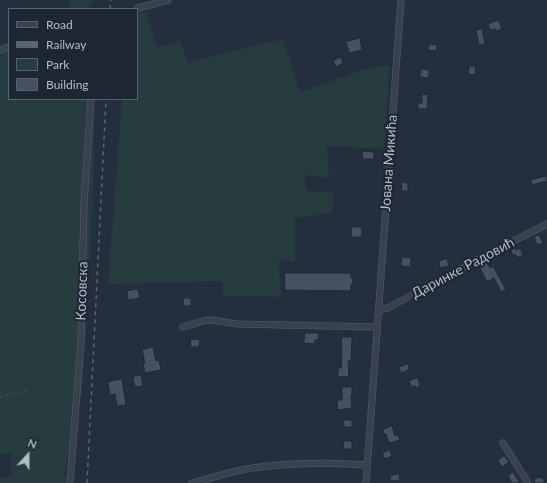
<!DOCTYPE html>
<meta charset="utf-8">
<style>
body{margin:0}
#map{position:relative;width:547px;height:483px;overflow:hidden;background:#242f3e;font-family:Lato,sans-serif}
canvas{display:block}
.legend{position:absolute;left:8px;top:8px;width:130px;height:92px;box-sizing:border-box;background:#1d2633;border:1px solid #59626f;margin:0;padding:5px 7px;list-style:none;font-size:12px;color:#b4bcc9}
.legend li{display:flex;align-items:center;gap:8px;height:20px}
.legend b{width:20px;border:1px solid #59626f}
.north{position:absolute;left:8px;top:435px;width:40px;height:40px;-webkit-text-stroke:3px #1d2633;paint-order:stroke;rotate:21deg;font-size:11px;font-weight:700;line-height:16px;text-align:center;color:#b4bcc9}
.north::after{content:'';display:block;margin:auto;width:14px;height:18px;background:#b4bcc9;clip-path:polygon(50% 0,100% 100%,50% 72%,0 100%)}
</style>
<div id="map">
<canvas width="547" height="483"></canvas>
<ul class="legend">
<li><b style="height:5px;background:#38414e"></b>Road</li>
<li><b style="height:5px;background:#5a6575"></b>Railway</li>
<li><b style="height:11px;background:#263c3f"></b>Park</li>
<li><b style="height:11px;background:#455162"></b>Building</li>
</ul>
<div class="north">N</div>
</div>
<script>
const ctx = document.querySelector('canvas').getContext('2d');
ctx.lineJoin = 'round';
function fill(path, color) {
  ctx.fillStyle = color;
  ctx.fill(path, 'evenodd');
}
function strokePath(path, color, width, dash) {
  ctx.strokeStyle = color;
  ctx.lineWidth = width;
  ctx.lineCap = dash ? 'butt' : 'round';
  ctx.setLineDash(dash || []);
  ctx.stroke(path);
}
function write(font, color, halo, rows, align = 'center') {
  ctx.font = font + ' Lato,sans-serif';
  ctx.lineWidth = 4;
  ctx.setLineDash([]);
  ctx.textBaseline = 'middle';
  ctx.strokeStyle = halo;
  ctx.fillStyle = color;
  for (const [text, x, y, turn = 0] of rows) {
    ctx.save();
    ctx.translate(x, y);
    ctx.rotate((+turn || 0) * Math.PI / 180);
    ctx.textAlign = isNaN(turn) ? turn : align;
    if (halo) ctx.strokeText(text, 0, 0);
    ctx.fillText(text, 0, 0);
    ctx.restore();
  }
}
const green = new Path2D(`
 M69,0H94L87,9H72Z
 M146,12L157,47L180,41L188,62L283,39L300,92L368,68L390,65L384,149L327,146L329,178L304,175L307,191L333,192L332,213L295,218V262L279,260L281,297L223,296V281L108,284L122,99H137V13Z
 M9,51V99H94V166L91,241L82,386L64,475L72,483H0V478L12,475L11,453L0,455V54Z`);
const building = new Path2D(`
 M499,20L502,29L496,31L495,29L490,30L488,24Z
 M482,29L485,44L479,45L476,30Z
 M360,38L362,50L349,53L346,42Z
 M429,44L437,45L436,51L428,50Z
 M341,57L343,63L336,67L333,61Z
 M475,66L476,74L469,75L468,71L469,67Z
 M421,69L430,70L428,78L420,77Z
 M422,94L428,95L427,109H418V103H422Z
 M363,151L374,152V159H363Z
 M547,176V181L532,185L531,180Z
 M402,182L408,183V191H402Z
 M352,227H362V237H351Z
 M539,235L543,243L537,245L534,237Z
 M515,248L516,250L520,248L523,255L517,258L515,254L513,256L511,250Z
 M402,257L411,258L410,267L401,266Z
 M447,259L449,266L440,268L439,261Z
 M486,260L490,268L493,266L506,290L501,292L494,278L487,282L478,264Z
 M285,273H351V278H353V284H351V291L285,290Z
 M138,289L140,298L128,300L127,291Z
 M184,298H191V306H183Z
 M305,333H319L318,340H315V344L304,343Z
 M342,337H352L351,361H348L349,377H338V368H341Z
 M191,339L200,340L199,347H191Z
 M153,347L156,361L159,360L161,370L145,373L143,363H145L142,350Z
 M408,364L410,369L401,373L399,367Z
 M141,375L143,386L135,387L133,377Z
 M418,378L420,386L416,388L415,386L411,387L409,381Z
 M122,379L126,405L117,406L115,394L110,395L108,382Z
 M342,387H352V395H351L352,408L338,410L337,400H342Z
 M344,420H352V427H344Z
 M392,426L395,436L398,435L400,440L389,443L386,434H384L383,430Z
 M344,441H352V449H344Z
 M390,450L392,456L385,459L382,453Z
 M504,456L509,462L502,467L498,461Z
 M513,472L520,483H512L508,476Z
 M399,474L400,480L391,481L390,476Z
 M539,477V478L542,477L545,483H535L534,480Z`);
const path = new Path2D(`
 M0,397L28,390`);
const minor = new Path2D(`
 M138,8L168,0
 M0,50L9,47
 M379,310L388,308L478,259L547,224
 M183,327C191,325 200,321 208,320C218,320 228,323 238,324L377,327
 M503,443L528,483
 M70,483L81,342L84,202L91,99
 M192,483C209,479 225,473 242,470C284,462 325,462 367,465
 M366,483L401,0`);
const rail = new Path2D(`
 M110,9L111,0
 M87,483L106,99`);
const streetNames = [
 ["Јована Микића",389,163,-86],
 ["Даринке Радовић",463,268,-28],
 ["Косовска",82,291,-88]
];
fill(green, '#263c3f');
fill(building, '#455162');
strokePath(building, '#1f2835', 1);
strokePath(minor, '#565f6c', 7);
strokePath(path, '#44595c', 1, [3, 3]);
strokePath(minor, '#38414e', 6);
strokePath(rail, '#5a6575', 1.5, [4, 4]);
write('14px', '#b4bcc9', '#1d2633', streetNames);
</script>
